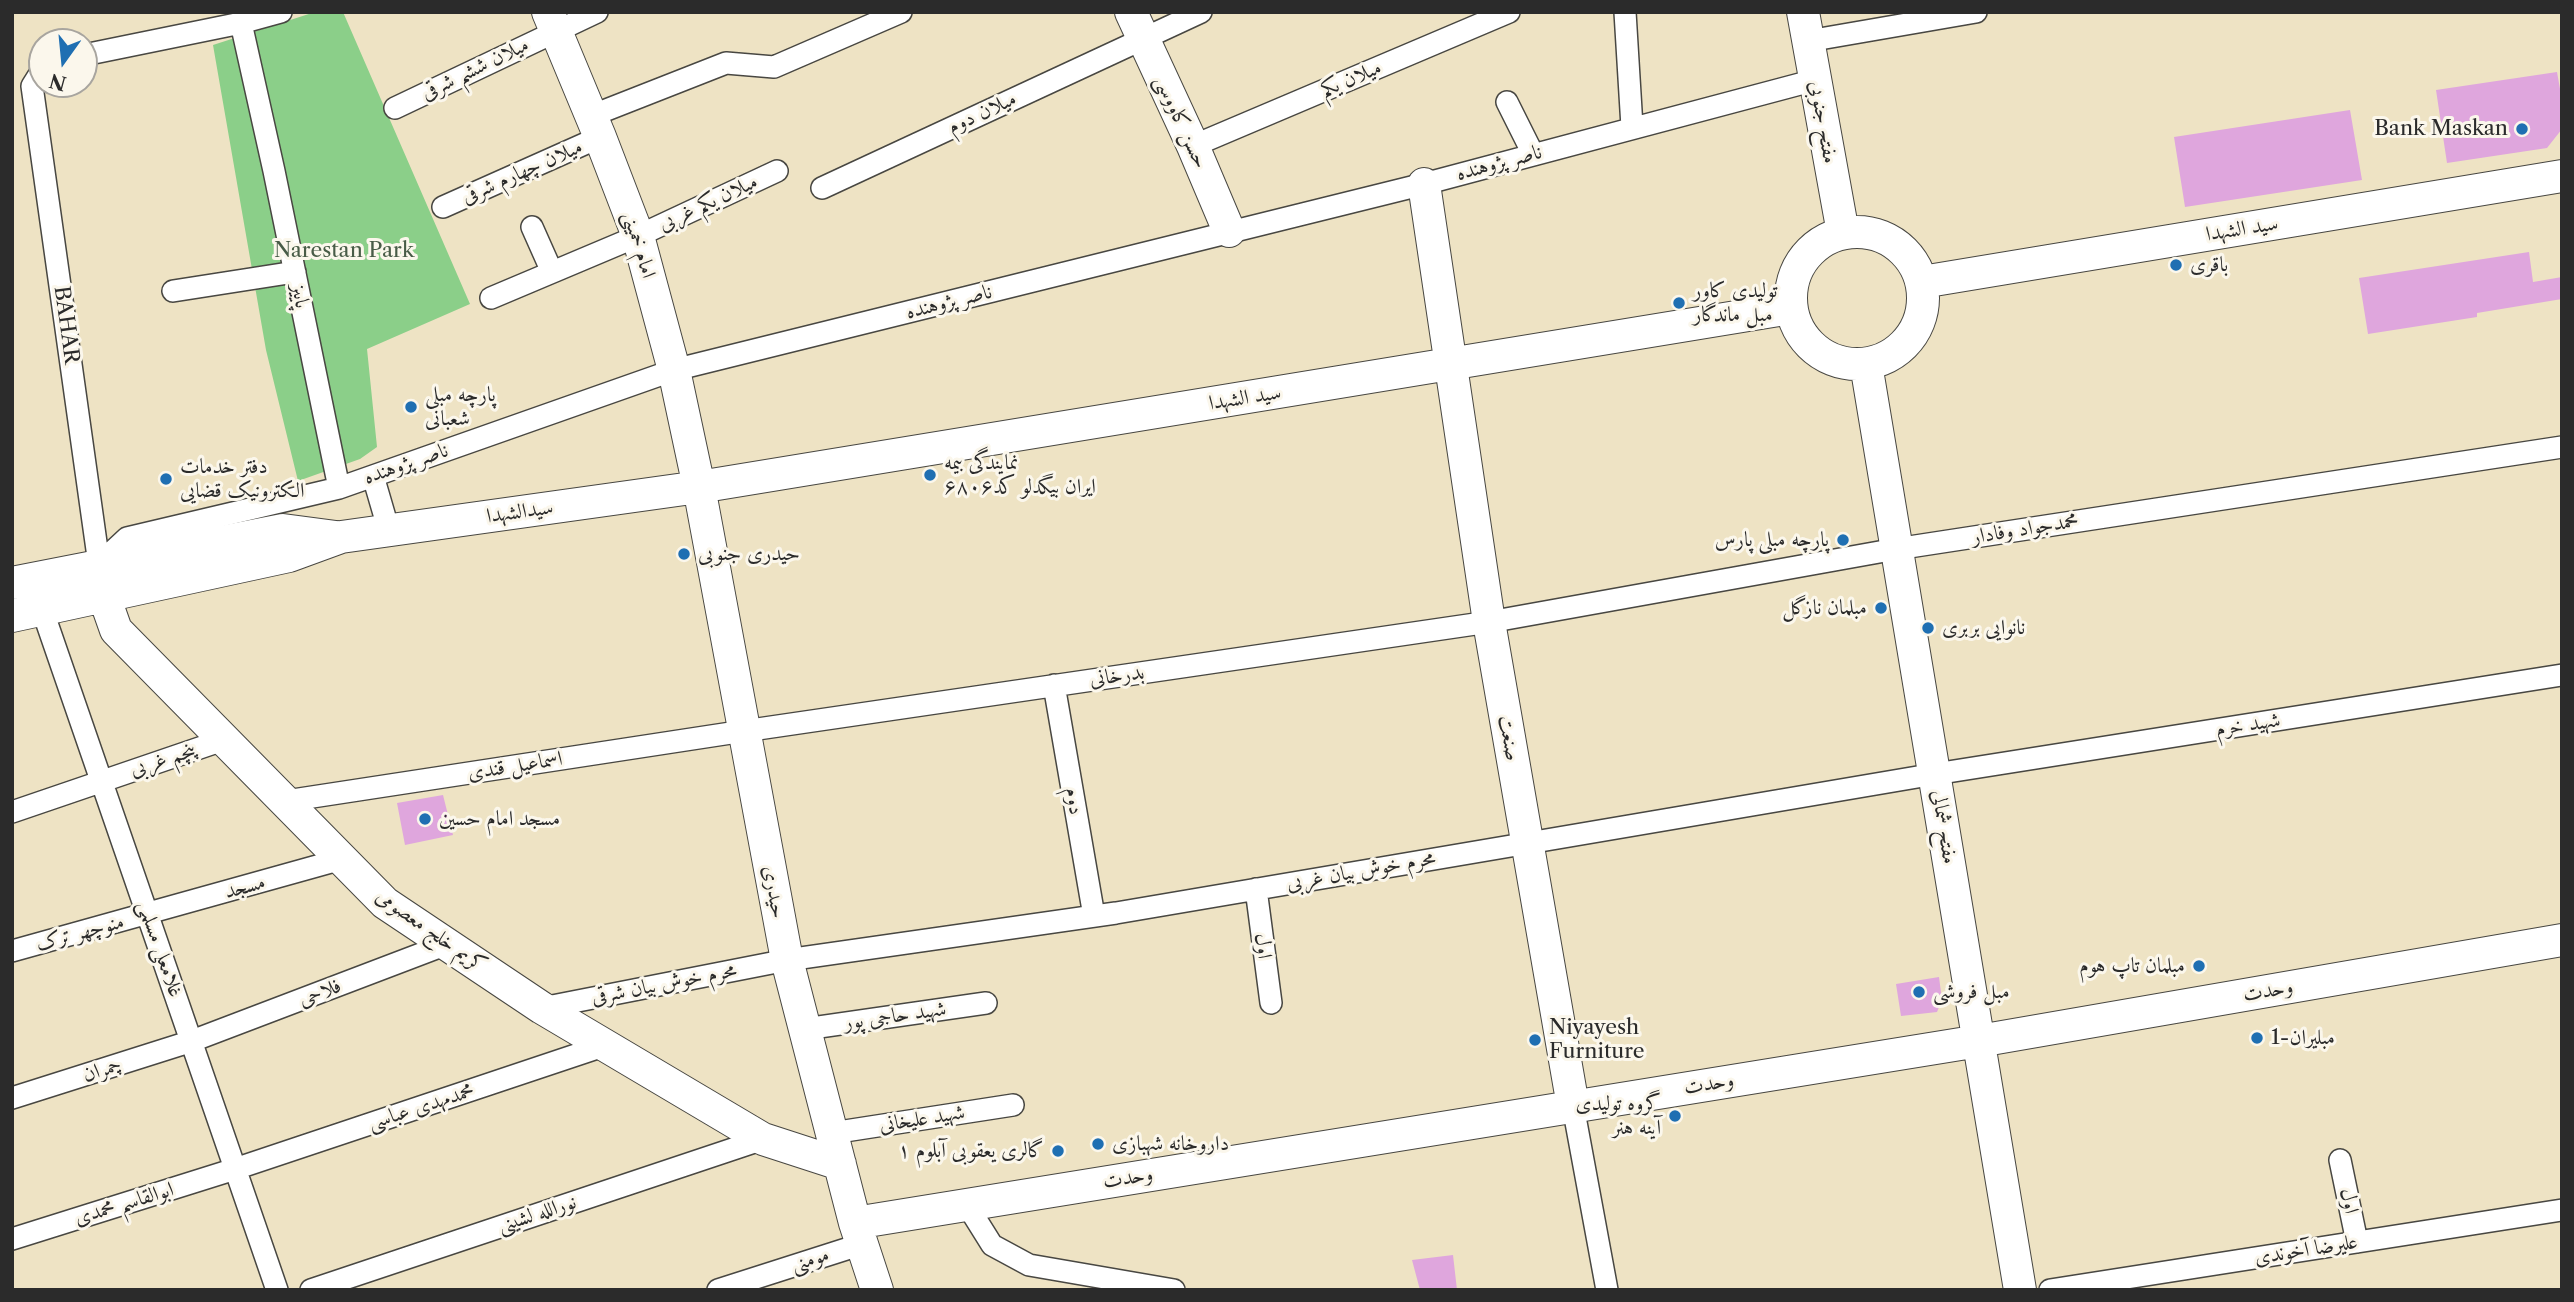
<!DOCTYPE html>
<meta charset="utf-8">
<style>
body{margin:0}
#map{position:relative;width:2574px;height:1302px;overflow:hidden;background:#eee3c4;font-family:"Libre Caslon Text",serif}
canvas{display:block}
.frame{position:absolute;inset:0;border:14px solid #2b2b2b;pointer-events:none}
.north{position:absolute;left:28px;top:28px;width:70px;height:70px;box-sizing:border-box;background:#fbf7ec;border:2px solid #a8a59f;border-radius:50%;rotate:195deg;font-size:19px;font-weight:700;line-height:28px;text-align:center;color:#2b2b2b}
.north::after{content:'';display:block;margin:auto;width:24px;height:32px;background:#1f6fb2;clip-path:polygon(50% 0,100% 100%,50% 72%,0 100%)}
</style>
<div id="map">
<canvas width="2574" height="1302"></canvas>
<div class="frame"></div>
<div class="north">N</div>
</div>
<script>
const ctx = document.querySelector('canvas').getContext('2d');
ctx.lineJoin = 'round';
function fill(path, color) {
  ctx.fillStyle = color;
  ctx.fill(path, 'evenodd');
}
function strokePath(path, color, width, dash) {
  ctx.strokeStyle = color;
  ctx.lineWidth = width;
  ctx.lineCap = dash ? 'butt' : 'round';
  ctx.setLineDash(dash || []);
  ctx.stroke(path);
}
function write(font, color, halo, rows, align = 'center') {
  ctx.font = font + ' "Libre Caslon Text",Amiri,serif';
  ctx.lineWidth = 6;
  ctx.setLineDash([]);
  ctx.textBaseline = 'middle';
  ctx.strokeStyle = halo;
  ctx.fillStyle = color;
  for (const [text, x, y, turn = 0] of rows) {
    ctx.save();
    ctx.translate(x, y);
    ctx.rotate((+turn || 0) * Math.PI / 180);
    ctx.textAlign = isNaN(turn) ? turn : align;
    if (halo) ctx.strokeText(text, 0, 0);
    ctx.fillText(text, 0, 0);
    ctx.restore();
  }
}
const green = new Path2D(`
 M315,12H343L470,304L367,349L377,447L360,459L298,481L266,350L213,45Z`);
const building = new Path2D(`
 M2557,72L2562,100V129L2547,148L2447,163L2436,90Z
 M2350,110L2362,180L2185,207L2174,137Z
 M2529,252L2533,282L2562,277V299L2477,313V317L2368,334L2359,278Z
 M443,795L453,835L405,845L397,803Z
 M1939,977L1942,1000L1937,1012L1901,1016L1896,984Z
 M1453,1255L1457,1290H1420L1412,1260Z`);
const street = new Path2D(`
 M1625,12L1632,127
 M241,23L274,171L339,488
 M1808,41L1976,12
 M84,55L241,23L281,12
 M42,70L32,86L99,564
 M1507,102L1533,154
 M395,108L597,12
 M591,116L726,63L774,67L901,12
 M1193,146L1509,12
 M822,188L1201,12
 M443,207L600,137
 M532,227L552,272
 M173,291L295,272
 M491,298L638,236L777,171
 M373,476L389,531
 M99,564L127,538L339,488L674,370L1424,184L1815,80
 M42,609L277,1290
 M1054,685L1094,916
 M286,801L744,731L1489,622L1896,549L2562,447
 M12,812L223,740
 M1256,889L1271,1003
 M12,951L342,859
 M542,1008L787,960L1116,913L1935,774L2562,675
 M805,1029L986,1003
 M12,1098L192,1041L447,944
 M1573,1106L1607,1290
 M832,1133L1013,1105
 M2340,1160L2357,1242
 M967,1205L992,1245L1029,1265L1174,1290
 M12,1239L235,1169L606,1045
 M311,1290L763,1139
 M718,1290L862,1244
 M2050,1290L2562,1210`);
const secondary = new Path2D(`
 M548,12L600,137L638,236L674,370L699,487L787,960L855,1223L877,1290
 M1131,12L1193,146L1229,231
 M1803,12L1843,233
 M1424,184L1489,622L1573,1106
 M1791 298a66 66 0 1 1 132 0a66 66 0 1 1-132 0Z
 M1922,282L2562,176
 M1866,364L2020,1290
 M12,583L283,530L336,537
 M104,596L116,630L385,903L542,1008L763,1139L840,1164
 M12,616L289,556L341,537L699,487L1791,308
 M855,1223L1979,1041L2562,940`);
const markers = [
 [2522,129,7,"#1f6fb2"],
 [2176,265,7,"#1f6fb2"],
 [1679,303,7,"#1f6fb2"],
 [411,407,7,"#1f6fb2"],
 [930,475,7,"#1f6fb2"],
 [166,479,7,"#1f6fb2"],
 [1843,540,7,"#1f6fb2"],
 [684,554,7,"#1f6fb2"],
 [1881,608,7,"#1f6fb2"],
 [1928,628,7,"#1f6fb2"],
 [425,819,7,"#1f6fb2"],
 [2199,966,7,"#1f6fb2"],
 [1919,992,7,"#1f6fb2"],
 [2257,1038,7,"#1f6fb2"],
 [1535,1040,7,"#1f6fb2"],
 [1675,1116,7,"#1f6fb2"],
 [1098,1144,7,"#1f6fb2"],
 [1058,1151,7,"#1f6fb2"]
];
const streetNames = [
 ["میلان ششم شرقی",475,69,-26],
 ["میلان یکم",1351,79,-23],
 ["میلان دوم",982,113,-25],
 ["حسن کاووسی",1181,122,65],
 ["مفتح جنوبی",1823,122,80],
 ["ناصر پژوهنده",1499,163,-15],
 ["میلان چهارم شرقی",522,172,-24],
 ["میلان یکم غربی",708,203,-25],
 ["سید الشهدا",2242,229,-9],
 ["امام خمینی",639,245,73],
 ["پاییز",300,296,79],
 ["ناصر پژوهنده",949,302,-14],
 ["BAHAR",66,325,82],
 ["سید الشهدا",1245,398,-9],
 ["ناصر پژوهنده",406,464,-19],
 ["سیدالشهدا",520,512,-8],
 ["محمدجواد وفادار",2025,529,-9],
 ["بدرخانی",1117,676,-8],
 ["شهید خرم",2248,725,-9],
 ["صنعت",1509,738,80],
 ["پنچم غربی",163,760,-18],
 ["اسماعیل قندی",515,766,-9],
 ["دوم",1074,801,80],
 ["مفتح شمالی",1944,827,81],
 ["محرم خوش بیان غربی",1361,871,-10],
 ["مسجد",245,887,-16],
 ["حیدری",774,892,80],
 ["کریم خلج معصومی",431,931,35],
 ["منوچهر ترک",80,933,-15],
 ["اول",1263,946,83],
 ["غلامعلی مسلمی",160,949,71],
 ["محرم خوش بیان شرقی",664,984,-11],
 ["وحدت",2268,991,-10],
 ["فلاحی",320,993,-21],
 ["شهید حاجی پور",895,1016,-8],
 ["چمران",102,1070,-18],
 ["وحدت",1709,1084,-9],
 ["محمدمهدی عباسی",421,1107,-18],
 ["شهید علیخانی",922,1119,-9],
 ["وحدت",1128,1178,-9],
 ["اول",2349,1201,78],
 ["ابوالقاسم محمدی",124,1204,-17],
 ["نورالله لشینی",537,1214,-18],
 ["علیرضا آخوندی",2306,1250,-9],
 ["مومنی",810,1260,-18]
];
const poiNames = [
 ["Bank Maskan",2508,129,"right"],
 ["باقری",2190,265],
 ["تولیدی کاور",1693,291],
 ["مبل ماندگار",1693,315],
 ["پارچه مبلی",425,395],
 ["شعبانی",425,419],
 ["نمایندگی بیمه",944,463],
 ["ایران بیگدلو کد۶۸۰۶",944,487],
 ["دفتر خدمات",180,467],
 ["الکترونیک قضایی",180,491],
 ["پارچه مبلی پارس",1829,540,"right"],
 ["حیدری جنوبی",698,554],
 ["مبلمان نازگل",1867,608,"right"],
 ["نانوایی بربری",1942,628],
 ["مسجد امام حسین",439,819],
 ["مبلمان تاپ هوم",2185,966,"right"],
 ["مبل فروشی",1933,992],
 ["Niyayesh",1549,1028],
 ["Furniture",1549,1052],
 ["مبلیران-1",2271,1038],
 ["گروه تولیدی",1661,1104,"right"],
 ["آینه هنر",1661,1128,"right"],
 ["داروخانه شهبازی",1112,1144],
 ["گالری یعقوبی آبلوم ۱",1044,1151,"right"]
];
const parkNames = [
 ["Narestan Park",344,251]
];
fill(green, '#8bcf89');
fill(building, '#dfa6dd');
strokePath(street, '#484742', 24);
strokePath(secondary, '#484742', 34);
strokePath(street, '#fff', 21);
strokePath(secondary, '#fff', 32);
for (const [x, y, r, color] of markers) {
  const dot = new Path2D();
  dot.arc(x, y, r, 0, 2 * Math.PI);
  ctx.fillStyle = color;
  ctx.fill(dot);
  strokePath(dot, '#fbf7ec', 2.5);
}
write('21px', '#2b2b2b', '#fbf7ec', streetNames);
write('21px', '#2b2b2b', '#fbf7ec', poiNames, 'left');
write('21px', '#485c47', '#fbf7ec', parkNames);
</script>
